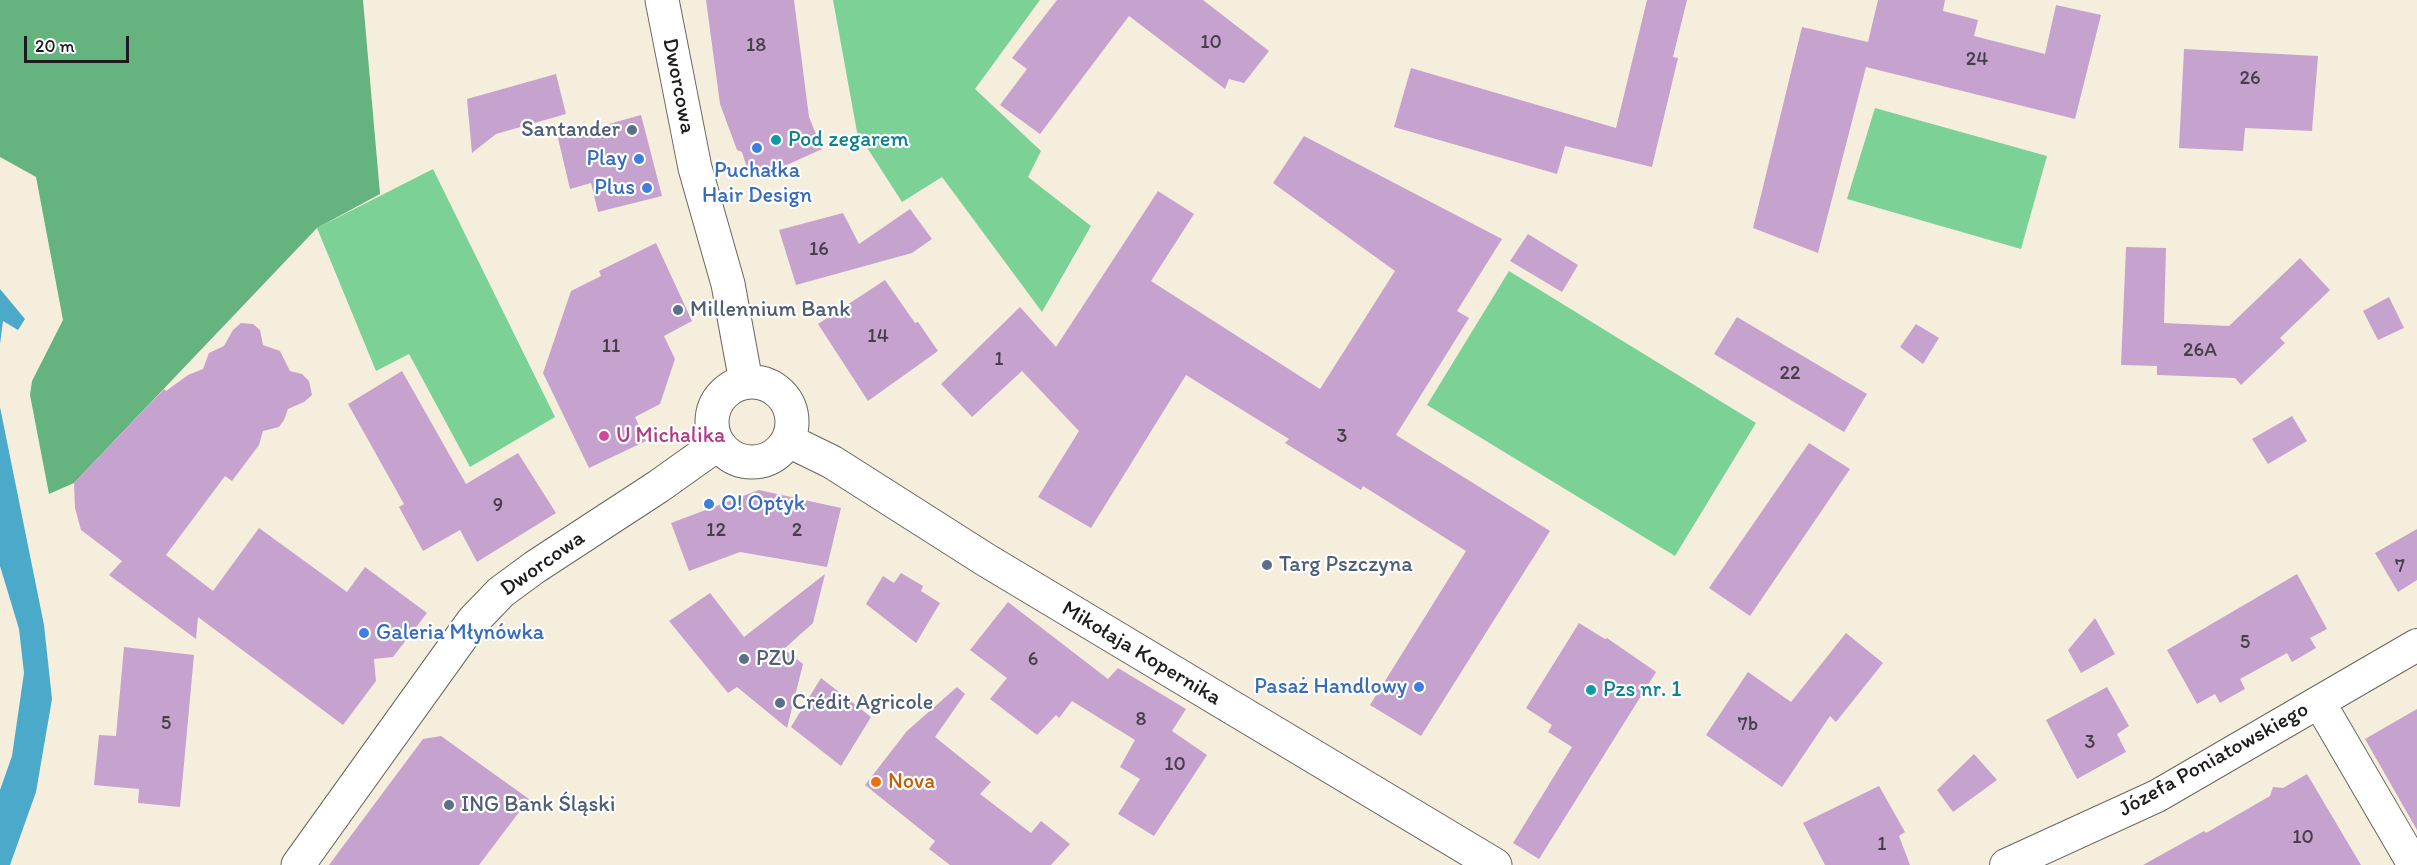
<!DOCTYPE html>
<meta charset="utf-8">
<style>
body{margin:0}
#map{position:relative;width:2417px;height:865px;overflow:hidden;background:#f6eedc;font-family:Itim,sans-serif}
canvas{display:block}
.scale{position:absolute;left:24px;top:36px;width:105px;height:27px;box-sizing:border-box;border:3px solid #1c1c1c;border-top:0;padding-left:8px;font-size:18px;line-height:21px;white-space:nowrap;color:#1c1c1c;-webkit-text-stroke:4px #fff;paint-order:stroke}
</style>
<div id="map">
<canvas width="2417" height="865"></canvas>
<div class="scale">20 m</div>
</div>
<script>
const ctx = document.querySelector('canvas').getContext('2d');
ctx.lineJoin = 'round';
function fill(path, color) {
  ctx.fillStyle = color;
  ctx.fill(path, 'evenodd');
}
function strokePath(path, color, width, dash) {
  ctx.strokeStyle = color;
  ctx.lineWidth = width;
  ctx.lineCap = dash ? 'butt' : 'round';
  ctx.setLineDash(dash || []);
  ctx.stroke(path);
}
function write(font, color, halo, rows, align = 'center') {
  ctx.font = font + ' Itim,sans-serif';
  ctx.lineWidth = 4.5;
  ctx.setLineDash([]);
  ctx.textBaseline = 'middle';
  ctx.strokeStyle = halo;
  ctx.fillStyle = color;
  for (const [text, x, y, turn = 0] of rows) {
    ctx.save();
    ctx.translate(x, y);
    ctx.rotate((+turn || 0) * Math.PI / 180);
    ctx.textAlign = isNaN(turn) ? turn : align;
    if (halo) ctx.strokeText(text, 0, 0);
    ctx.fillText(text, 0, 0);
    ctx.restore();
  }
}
const green = new Path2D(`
 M833,0H1040L975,89L1041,151L1028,177L1091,226L1042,312L942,177L902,202L857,132Z
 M1875,108L2047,156L2021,249L1847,199Z
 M433,169L555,417L470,467L409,354L376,371L317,228Z
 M1509,271L1756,423L1675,556L1427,405Z`);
const forest = new Path2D(`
 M0,0H363L380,194L317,228L74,483L49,494L30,395L32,381L63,320L36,177L0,157Z`);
const water = new Path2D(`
 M0,289L25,319L18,330L3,321L0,344Z
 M0,407L44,625L52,699L36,792L10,865H0V790L12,756L24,673L19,629L0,566Z`);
const building = new Path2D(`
 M706,0H794L809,117L822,149L787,165L749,174L742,152L737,150L720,104Z
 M1057,0H1203L1269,51L1244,83L1229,79L1225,89L1129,16L1040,134L1000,105L1027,69L1012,58Z
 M1647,0H1687L1673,57L1678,58L1652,167L1565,146L1557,174L1394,127L1411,68L1616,128Z
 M1878,0H1945L1943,11L1978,20L1974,36L2045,54L2056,5L2101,15L2075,119L1866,67L1818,253L1753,228L1802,27L1868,42Z
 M2184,49L2318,56L2312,131L2245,128L2243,151L2179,148Z
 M556,74L566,114L496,134L472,153L467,99Z
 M641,115L662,196L598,212L591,183L570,189L558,138Z
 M1304,136L1502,239L1457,311L1469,318L1396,435L1550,531L1421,736L1370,705L1466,551L1363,486L1361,490L1285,443L1289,439L1186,375L1091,528L1038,497L1079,431L1022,371L972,417L941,384L1020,307L1056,347L1158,191L1194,214L1151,281L1320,389L1395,271L1273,183Z
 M910,209L932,239L912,253L796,285L779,230L843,213L859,244Z
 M1528,234L1578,265L1562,292L1510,261Z
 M656,243L692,321L664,336L675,359L660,404L635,417L646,441L589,468L543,373L571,291L601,276L599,271Z
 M2126,247L2166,248L2164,323L2229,326L2300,258L2330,290L2280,338L2285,343L2241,385L2235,378L2157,375V366L2121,365Z
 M885,280L915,323L918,322L938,351L868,401L818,324Z
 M2389,297L2404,328L2378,340L2363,311Z
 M1737,317L1867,394L1844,432L1714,354Z
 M241,323L253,324L260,330L263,345L280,351L290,371L302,374L309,381L312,395L304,402L288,409L284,420L279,427L263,431L259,445L232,481L225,476L166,555L213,591L259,528L347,592L365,567L427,613L393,657L374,659L376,681L343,725L198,617L196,639L109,575L122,561L81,530L75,508L74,483L164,389L166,391L188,375L203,369L209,353L224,346L233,330Z
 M1916,324L1939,338L1923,364L1900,347Z
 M402,371L466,484L518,453L556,513L477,562L460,530L423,551L399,507L404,504L348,404Z
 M2292,416L2307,441L2268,464L2252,439Z
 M1809,443L1850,469L1750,616L1709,588Z
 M759,490L841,508L827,567L740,552L689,571L671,523Z
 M2417,529V580L2398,592L2375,553Z
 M901,573L923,586L921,591L940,603L916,643L866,604L883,576L894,583Z
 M825,574L813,623L784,649L803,664L787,728L737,687L728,693L669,621L710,593L744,637Z
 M2297,574L2327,629L2310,638L2316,648L2292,662L2287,653L2240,679L2245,689L2220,703L2215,694L2197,704L2167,650Z
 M1008,602L1108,679L1118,668L1186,709L1172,731L1207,755L1154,836L1118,814L1140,779L1120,767L1135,740L1072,701L1059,718L1056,715L1037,735L990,699L1007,678L970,650Z
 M2095,618L2115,654L2081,673L2068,650Z
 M1579,623L1605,639L1607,638L1656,672L1539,859L1513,843L1572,747L1548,732L1552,725L1526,708Z
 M1846,633L1883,663L1836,722L1830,716L1782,787L1706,735L1748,672L1791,702Z
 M124,647L194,655L180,807L138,803L139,789L94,785L99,735L116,736Z
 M821,678L871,717L841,766L791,727Z
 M957,687L965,694L935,737L991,782L980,794L1031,833L1041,821L1070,844L1051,865H950L929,849L935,841L865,785L907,731Z
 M2107,687L2129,726L2117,734L2126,752L2077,779L2046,720Z
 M2417,709V830L2365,739Z
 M441,736L529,799L479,865H329L423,739Z
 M1974,754L1997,780L1953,812L1937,790Z
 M2307,774L2361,865H2143L2204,831L2206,833L2270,796L2273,787L2283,788Z
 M1879,786L1905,832L1899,836L1910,865H1825L1803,823Z`);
const minor = new Path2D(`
 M2319,702L2414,865
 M2006,865L2157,796L2417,645`);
const tertiary = new Path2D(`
 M662,0L695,168L728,284L746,382
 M712 422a40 40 0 1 1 80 0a40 40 0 1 1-80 0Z
 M789,441L832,462L986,560L1495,865
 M298,865L473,621L501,592L535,567L659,486L718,444`);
const markers = [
 [632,130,6,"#5c6f8a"],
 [776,140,6,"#0f9aa8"],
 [757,148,6,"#3f7fe0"],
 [639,159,6,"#3f7fe0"],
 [647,188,6,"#3f7fe0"],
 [678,310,6,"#5c6f8a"],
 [604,436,6,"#d1479c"],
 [709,504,6,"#3f7fe0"],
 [1267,565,6,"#5c6f8a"],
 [364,633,6,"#3f7fe0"],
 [744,659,6,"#5c6f8a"],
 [1419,687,6,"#3f7fe0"],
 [1591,690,6,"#0f9aa8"],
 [780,703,6,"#5c6f8a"],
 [876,782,6,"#e8710a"],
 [449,805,6,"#5c6f8a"]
];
const numberNames = [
 ["10",1211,43],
 ["18",756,46],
 ["24",1977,60],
 ["26",2250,79],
 ["16",819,250],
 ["14",878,337],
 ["11",611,347],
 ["26A",2200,351],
 ["1",999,360],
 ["22",1790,374],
 ["3",1342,437],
 ["9",498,506],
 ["12",716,531],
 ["2",797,531],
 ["7",2400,567],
 ["5",2245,643],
 ["6",1033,660],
 ["8",1141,720],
 ["5",166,724],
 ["7b",1748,725],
 ["3",2090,743],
 ["10",1175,765],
 ["10",2303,838],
 ["1",1882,845]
];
const streetNames = [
 ["Dworcowa",678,86,79],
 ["Dworcowa",543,564,-35],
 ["Mikołaja Kopernika",1141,654,31],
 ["Józefa Poniatowskiego",2214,760,-29]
];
const serviceNames = [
 ["Santander",620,130,"right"],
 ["Millennium Bank",690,310],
 ["Targ Pszczyna",1279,565],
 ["PZU",756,659],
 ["Crédit Agricole",792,703],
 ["ING Bank Śląski",461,805]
];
const cultureNames = [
 ["Pod zegarem",788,140],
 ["Pzs nr. 1",1603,690]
];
const shopNames = [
 ["Play",627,159],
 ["Puchałka",757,171,"center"],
 ["Hair Design",757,196,"center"],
 ["Plus",635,188],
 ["O! Optyk",721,504,"left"],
 ["Galeria Młynówka",376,633,"left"],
 ["Pasaż Handlowy",1407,687]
];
const hotelNames = [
 ["U Michalika",616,436]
];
const foodNames = [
 ["Nova",888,782]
];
fill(green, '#7cd296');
fill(forest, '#65b47f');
fill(water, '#4ba9c9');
fill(building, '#c6a2cf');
strokePath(minor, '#68665f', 34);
strokePath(tertiary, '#68665f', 35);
strokePath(minor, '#fff', 32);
strokePath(tertiary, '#fff', 33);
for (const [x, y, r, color] of markers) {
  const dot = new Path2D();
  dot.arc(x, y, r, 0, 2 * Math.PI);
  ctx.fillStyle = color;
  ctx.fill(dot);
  strokePath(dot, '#fff', 2);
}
write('20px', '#463e49', null, numberNames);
write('22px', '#1c1c1c', '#fff', streetNames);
write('22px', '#4e5e75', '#fff', serviceNames, 'left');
write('22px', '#0d838f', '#fff', cultureNames, 'left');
write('22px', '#366cbe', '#fff', shopNames, 'right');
write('22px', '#b23c85', '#fff', hotelNames, 'left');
write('22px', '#c56008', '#fff', foodNames, 'left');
</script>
